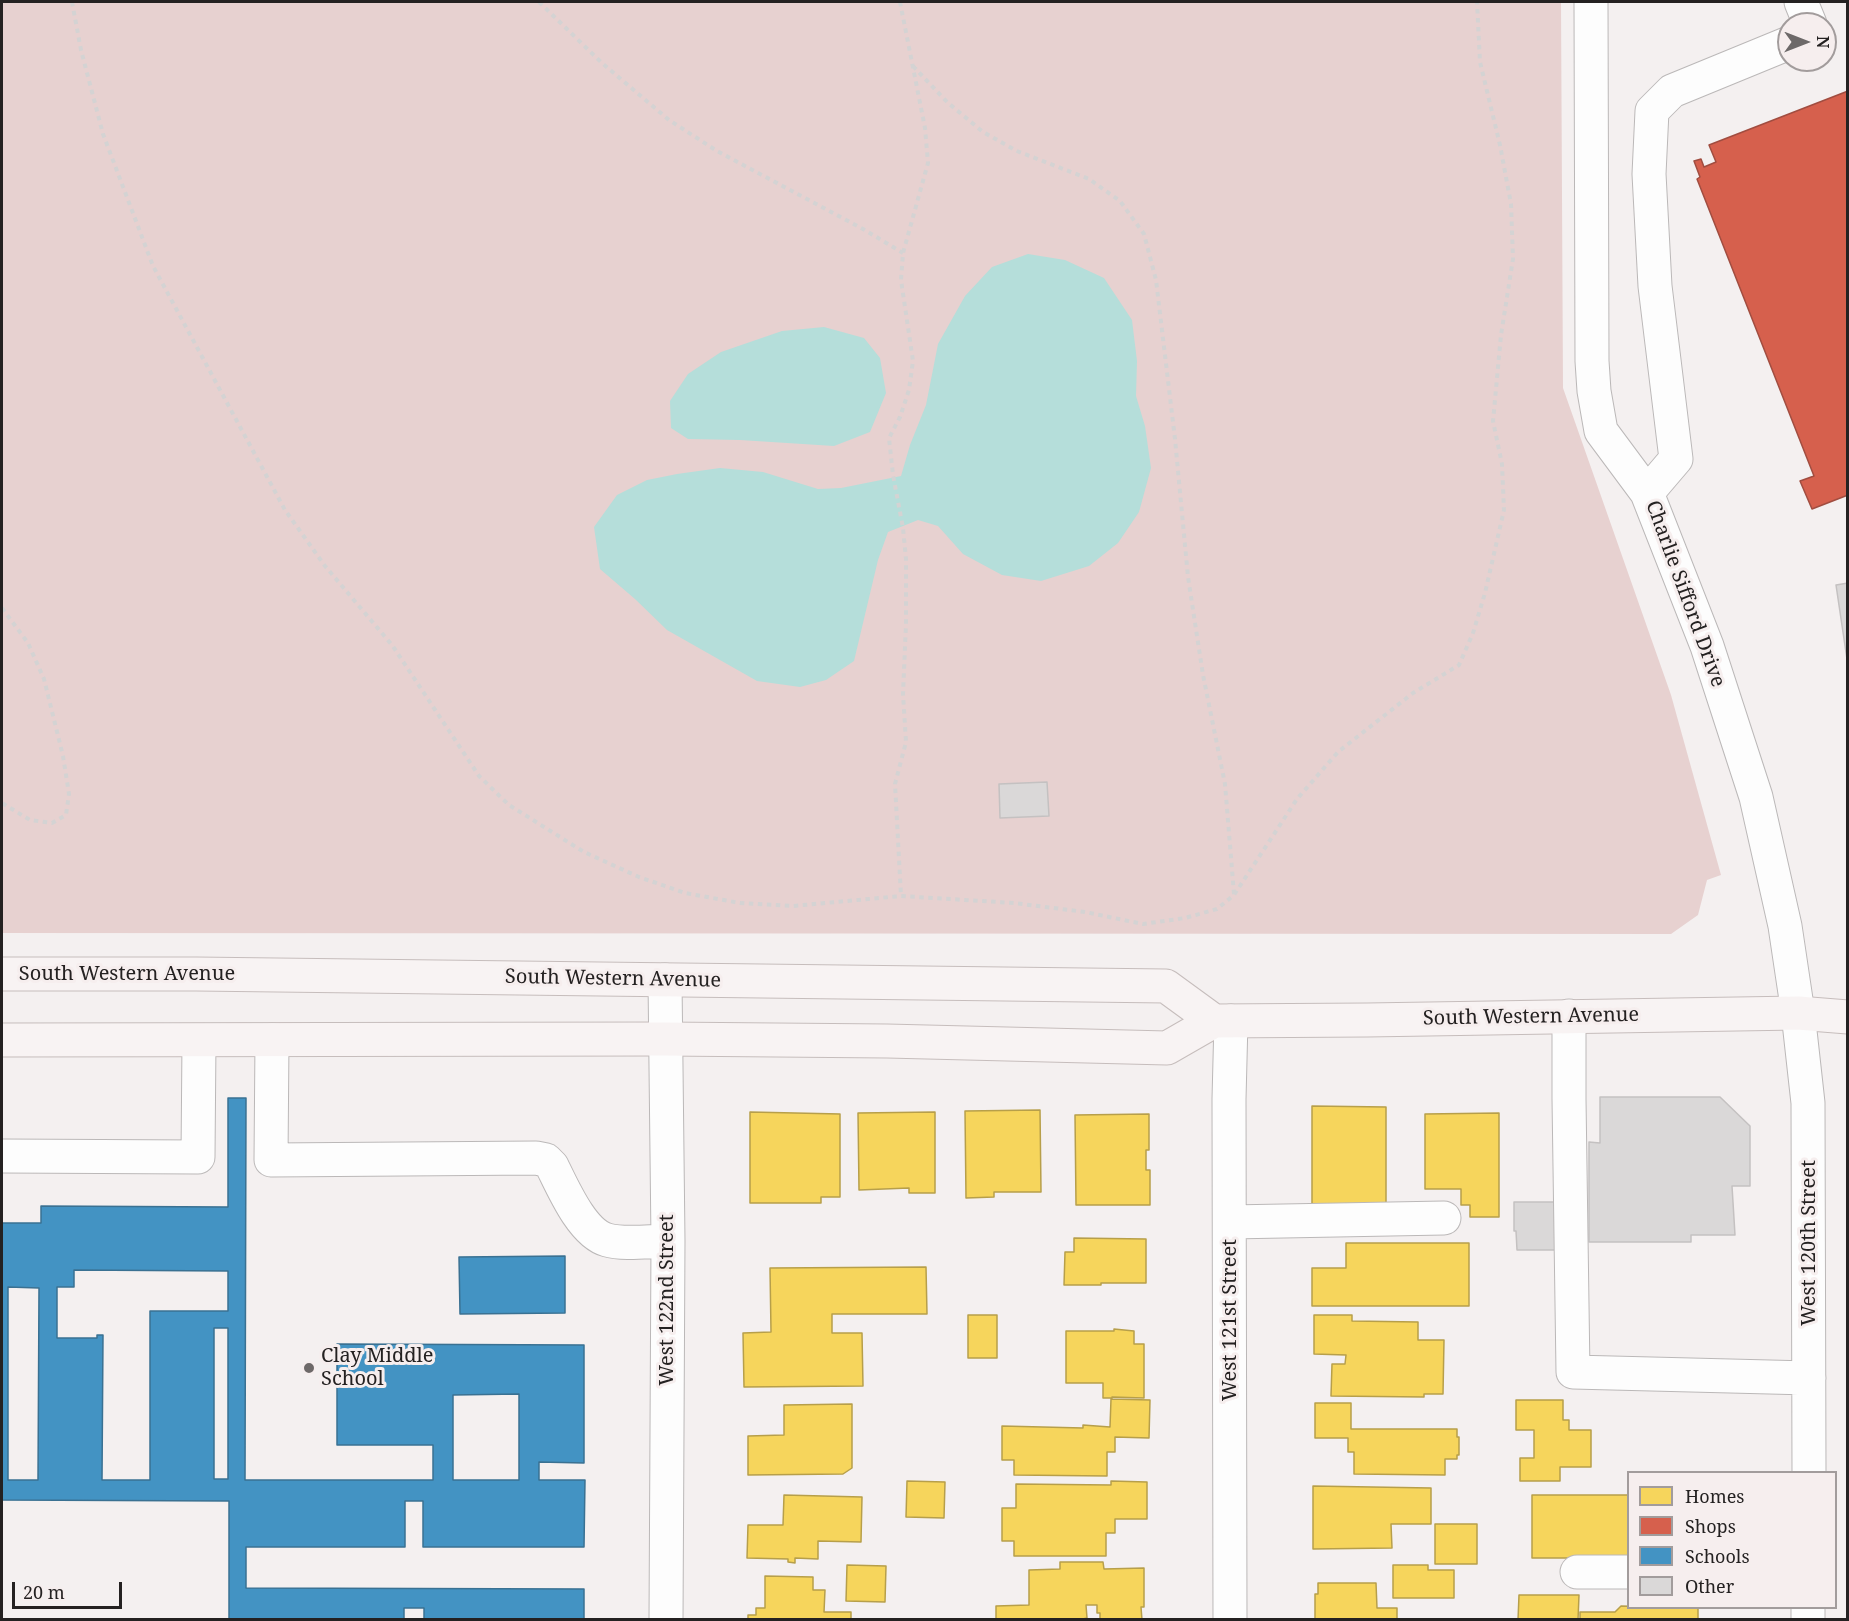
<!DOCTYPE html>
<style>
body{margin:0}
#map{position:relative;width:1849px;height:1621px;overflow:hidden;background:#f4f0f0;font-family:"Noto Serif",serif}
canvas{display:block}
.frame{position:absolute;inset:0;border:3px solid #242121;pointer-events:none}
.legend{position:absolute;left:1627px;top:1471px;width:210px;height:138px;box-sizing:border-box;background:#f6eeee;border:2px solid #a29c9c;margin:0;padding:8px 10px;list-style:none;font-size:18px;color:#242121}
.legend li{display:flex;align-items:center;gap:12px;height:30px}
.legend b{width:30px;border:2px solid #a29c9c}
.north{position:absolute;left:1777px;top:12px;width:60px;height:60px;box-sizing:border-box;background:#f6eeee;border:2px solid #a29c9c;border-radius:50%;rotate:90deg;font-size:16px;font-weight:700;line-height:24px;text-align:center;color:#242121}
.north::after{content:'';display:block;margin:auto;width:21px;height:27px;background:#6d6969;clip-path:polygon(50% 0,100% 100%,50% 72%,0 100%)}
.scale{position:absolute;left:12px;top:1582px;width:110px;height:27px;box-sizing:border-box;border:3px solid #242121;border-top:0;padding-left:8px;font-size:18px;line-height:21px;white-space:nowrap;color:#242121;-webkit-text-stroke:4px #f6eeee;paint-order:stroke}
</style>
<div id="map">
<canvas width="1849" height="1621"></canvas>
<div class="frame"></div>
<ul class="legend">
<li><b style="height:16px;background:#f6d55c"></b>Homes</li>
<li><b style="height:16px;background:#d6604d"></b>Shops</li>
<li><b style="height:16px;background:#4393c3"></b>Schools</li>
<li><b style="height:16px;background:#dad8d8"></b>Other</li>
</ul>
<div class="north">N</div>
<div class="scale">20 m</div>
</div>
<script>
const ctx = document.querySelector('canvas').getContext('2d');
ctx.lineJoin = 'round';
function fill(path, color) {
  ctx.fillStyle = color;
  ctx.fill(path, 'evenodd');
}
function strokePath(path, color, width, dash) {
  ctx.strokeStyle = color;
  ctx.lineWidth = width;
  ctx.lineCap = dash ? 'butt' : 'round';
  ctx.setLineDash(dash || []);
  ctx.stroke(path);
}
function write(font, color, halo, rows, align = 'center') {
  ctx.font = font + ' "Noto Serif",serif';
  ctx.lineWidth = 6;
  ctx.setLineDash([]);
  ctx.textBaseline = 'middle';
  ctx.strokeStyle = halo;
  ctx.fillStyle = color;
  for (const [text, x, y, turn = 0] of rows) {
    ctx.save();
    ctx.translate(x, y);
    ctx.rotate((+turn || 0) * Math.PI / 180);
    ctx.textAlign = isNaN(turn) ? turn : align;
    if (halo) ctx.strokeText(text, 0, 0);
    ctx.fillText(text, 0, 0);
    ctx.restore();
  }
}
const green = new Path2D(`
 M2,2H1561L1563,388L1671,695L1721,875L1707,880L1698,915L1671,934L2,933Z`);
const water = new Path2D(`
 M1028,254L1065,260L1104,278L1132,320L1137,361L1136,396L1145,426L1151,468L1139,512L1118,543L1089,566L1041,581L1002,575L963,554L938,526L918,520L888,532L878,560L854,661L826,680L800,687L757,681L667,630L635,599L600,569L594,527L617,495L647,480L677,474L720,468L763,472L818,489L841,488L901,476L910,445L926,405L938,344L965,296L992,267Z
 M824,327L864,338L880,358L886,393L870,432L834,446L740,440L688,439L671,428L670,401L688,374L721,352L782,331Z`);
const homes = new Path2D(`
 M1312,1106L1386,1107V1204H1312Z
 M1040,1110L1041,1192H994V1197L966,1198L965,1111Z
 M750,1112L840,1114V1197H821V1203H750Z
 M935,1112V1193H909V1188L859,1190L858,1113Z
 M1499,1113V1217H1470V1205H1461V1189H1425V1114Z
 M1149,1114V1150H1146V1170H1150V1205H1076L1075,1115Z
 M1074,1238L1146,1239V1283H1101V1285H1064L1065,1252H1074Z
 M1346,1243H1469V1306H1312V1268H1346Z
 M926,1267L927,1314H832V1333H862L863,1386L744,1387L743,1333L771,1332L770,1268Z
 M968,1315H997V1358H968Z
 M1314,1315H1352V1321L1418,1322V1340H1444L1443,1394H1424V1397L1331,1396L1332,1364H1345L1346,1355L1314,1354Z
 M1114,1329L1134,1331V1344H1144V1398L1112,1397V1398H1103V1383H1066V1331H1114Z
 M1111,1399L1150,1400L1149,1438L1115,1437V1452H1107V1476L1014,1475V1460H1002V1426L1083,1428V1425L1110,1427Z
 M1516,1400H1563V1420H1569V1430H1591V1467H1560V1481H1520V1458H1534V1430H1516Z
 M1315,1403H1351V1429H1457V1437H1459V1455H1457V1459H1445V1475L1354,1474V1452H1348V1438H1315Z
 M852,1404V1468L843,1474L748,1475V1436L784,1435V1405Z
 M907,1481L945,1482L944,1518L906,1517Z
 M1111,1481L1147,1482V1519H1115V1533H1106V1556H1014V1541H1002V1508H1016V1484L1111,1485Z
 M1313,1486L1431,1488V1524H1391L1392,1548L1313,1549Z
 M784,1495L862,1497L861,1542L818,1541V1559L795,1558V1563L788,1562V1559L747,1558L748,1525H783Z
 M1532,1495H1628V1558H1532Z
 M1435,1524H1477V1564H1435Z
 M1060,1562H1103L1104,1569L1144,1568V1607H1141L1142,1620H1100V1613H1097V1605H1086L1087,1618L1079,1620H996V1606L1029,1605V1570L1060,1569Z
 M847,1565L886,1566L885,1602L846,1601Z
 M1393,1565H1428V1570H1454V1598H1393Z
 M765,1576L813,1577V1590H825L824,1612H851V1620H748V1615H756V1608H765Z
 M1318,1583H1376L1377,1608H1397V1620H1315V1594H1318Z
 M1519,1595H1579L1578,1620H1518Z
 M1621,1606L1698,1608V1620H1580V1612H1615Z`);
const shops = new Path2D(`
 M1848,91V495L1812,509L1800,481L1814,476L1697,179L1700,177L1694,161L1701,159L1704,167L1716,162L1709,145Z`);
const schools = new Path2D(`
 M228,1098H246L245,1480H433V1445H337V1344L584,1345V1463L539,1462V1480H585L584,1547H423V1501H405V1547H246V1588L584,1589V1620H424V1608H404V1620H229V1501L2,1500V1223H41V1206L228,1207ZM74,1270L228,1271V1311H150V1480H102L103,1335H97V1338H57V1287H74ZM8,1287L39,1288L38,1480H8ZM214,1328H228V1479H214ZM519,1394V1480H453V1395Z
 M565,1256V1313L460,1314L459,1257Z`);
const building = new Path2D(`
 M1848,583V666L1836,585Z
 M1047,782L1049,816L1000,818L999,784Z
 M1600,1097H1720L1750,1126V1186H1732L1735,1235H1691V1242H1589V1142L1600,1143Z
 M1514,1202H1559L1557,1250H1517L1516,1231H1514Z`);
const path = new Path2D(`
 M72,2L81,50L103,134L153,266L285,510L325,566L392,645L479,776L509,805L584,852L639,877L685,893L740,903L793,906L901,896L1014,903L1085,912L1143,924L1185,918L1217,909L1234,895L1297,799L1338,752L1413,693L1459,665L1473,633L1485,593L1504,510L1502,464L1493,421L1501,335L1513,259L1511,204L1500,145L1480,62L1477,2
 M539,2L602,63L669,120L717,151L863,229L903,253
 M900,2L925,128L928,163L903,253L901,280L913,361L909,390L900,417L889,438L893,475L903,528L906,559V624L903,694L906,742L895,784L901,896
 M913,66L947,102L983,132L1017,151L1089,179L1120,201L1144,234L1156,280L1175,439L1188,577L1203,675L1225,784L1234,894
 M2,608L28,643L44,679L63,756L69,794L66,815L52,823L30,820L2,803`);
const minor = new Path2D(`
 M1591,2L1592,361L1594,391L1601,431L1647,493L1707,646L1756,797L1785,926L1798,1013L1808,1103L1809,1472
 M1801,2L1810,24
 M1647,493L1676,459L1655,286L1649,174L1652,111L1672,91L1789,43
 M665,980L668,1241L666,1620
 M1569,1016V1099L1573,1372L1809,1378
 M272,1040L271,1160L536,1158L546,1160L552,1166C563,1188 582,1233 607,1240C624,1245 650,1241 668,1241
 M2,1156L198,1157L199,1041
 M1230,1222L1444,1218
 M1577,1572H1628
 M1808,1608V1620
 M1230,1620L1229,1099L1231,1021`);
const major = new Path2D(`
 M2,974H196L1166,986L1214,1021
 M2,1040L665,1039L887,1041L1167,1048L1214,1021L1367,1020L1798,1013L1848,1017`);
const markers = [
 [309,1368,6,"#6d6969"]
];
const streetNames = [
 ["Charlie Sifford Drive",1685,594,70],
 ["South Western Avenue",127,974],
 ["South Western Avenue",613,979,1],
 ["South Western Avenue",1531,1017,-1],
 ["West 120th Street",1809,1243,-90],
 ["West 122nd Street",667,1300,-90],
 ["West 121st Street",1230,1320,-90]
];
const poiNames = [
 ["Clay Middle",321,1356],
 ["School",321,1379]
];
fill(green, '#e7d1d0');
fill(water, '#b5deda');
fill(homes, '#f6d55c');
strokePath(homes, '#b79f4a', 1.5);
fill(shops, '#d6604d');
strokePath(shops, '#a14d40', 1.5);
fill(schools, '#4393c3');
strokePath(schools, '#3a7192', 1.5);
fill(building, '#dad8d8');
strokePath(building, '#c4c1c1', 1.5);
strokePath(minor, '#bbb8b8', 35);
strokePath(major, '#c6bdbc', 35);
strokePath(path, '#d4d3d3', 4, [4.5, 4.5]);
strokePath(minor, '#fdfdfd', 33);
strokePath(major, '#f8f3f3', 33);
for (const [x, y, r, color] of markers) {
  const dot = new Path2D();
  dot.arc(x, y, r, 0, 2 * Math.PI);
  ctx.fillStyle = color;
  ctx.fill(dot);
  strokePath(dot, '#f6eeee', 2);
}
write('20px', '#242121', '#f6eeee', streetNames);
write('20px', '#242121', '#f6eeee', poiNames, 'left');
</script>
